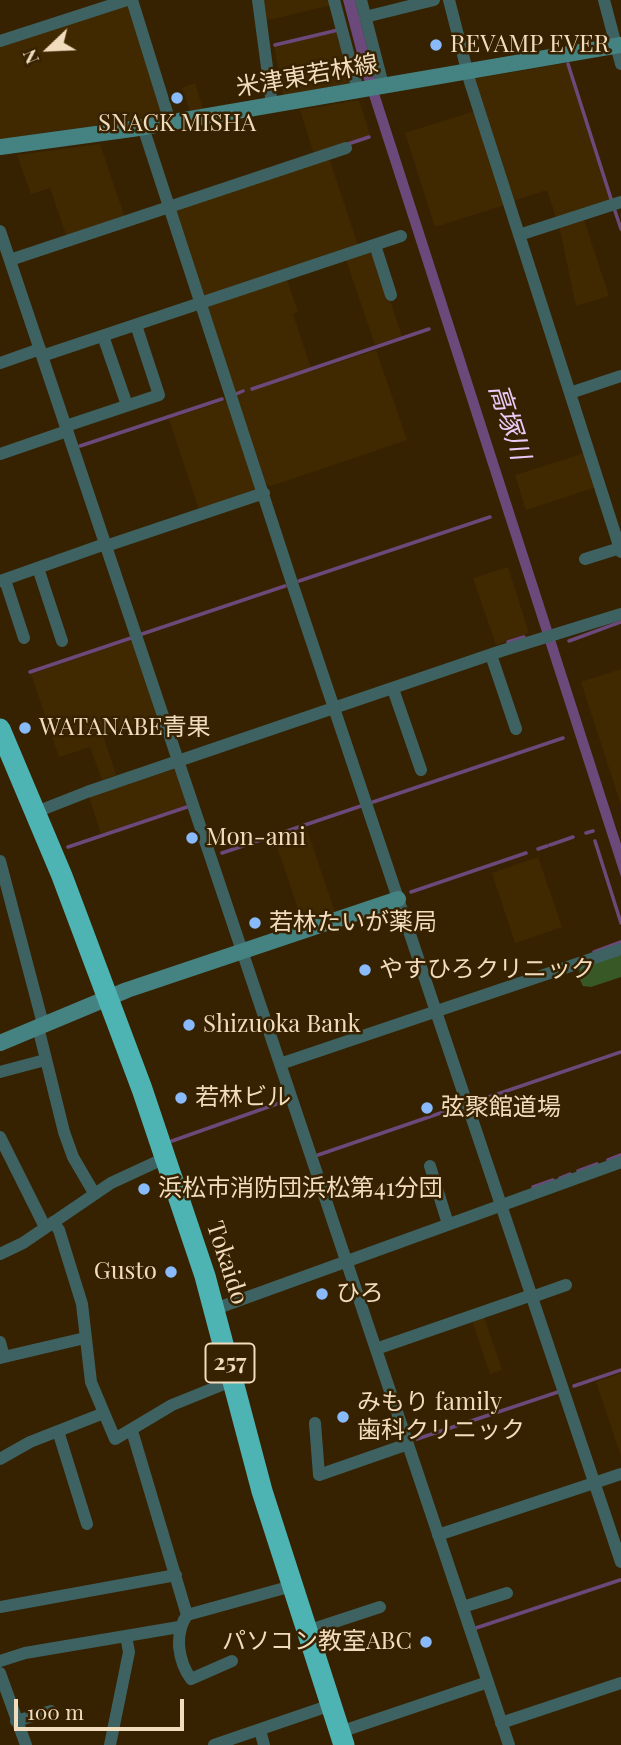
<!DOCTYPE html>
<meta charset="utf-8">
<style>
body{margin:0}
#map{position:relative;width:621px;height:1745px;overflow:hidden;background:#362201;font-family:"Playfair Display",serif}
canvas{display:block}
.north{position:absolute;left:14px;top:14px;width:70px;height:70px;-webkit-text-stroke:5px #362201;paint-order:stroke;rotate:247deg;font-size:19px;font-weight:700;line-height:28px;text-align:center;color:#f2dcbe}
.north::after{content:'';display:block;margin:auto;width:24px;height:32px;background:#f2dcbe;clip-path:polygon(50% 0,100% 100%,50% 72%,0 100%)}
.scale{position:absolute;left:14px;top:1699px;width:170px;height:32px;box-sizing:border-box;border:4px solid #f2dcbe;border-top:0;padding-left:9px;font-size:21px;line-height:24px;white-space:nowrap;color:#f2dcbe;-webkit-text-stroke:5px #362201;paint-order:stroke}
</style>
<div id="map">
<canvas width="621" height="1745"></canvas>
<div class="north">N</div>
<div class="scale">100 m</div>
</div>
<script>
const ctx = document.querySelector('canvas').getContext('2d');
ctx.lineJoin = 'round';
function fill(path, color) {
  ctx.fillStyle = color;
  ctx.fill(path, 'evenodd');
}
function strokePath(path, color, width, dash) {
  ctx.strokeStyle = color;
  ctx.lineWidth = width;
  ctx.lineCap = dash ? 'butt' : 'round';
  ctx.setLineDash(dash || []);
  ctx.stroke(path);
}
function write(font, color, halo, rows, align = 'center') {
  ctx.font = font + ' "Playfair Display","Noto Sans JP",serif';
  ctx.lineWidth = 5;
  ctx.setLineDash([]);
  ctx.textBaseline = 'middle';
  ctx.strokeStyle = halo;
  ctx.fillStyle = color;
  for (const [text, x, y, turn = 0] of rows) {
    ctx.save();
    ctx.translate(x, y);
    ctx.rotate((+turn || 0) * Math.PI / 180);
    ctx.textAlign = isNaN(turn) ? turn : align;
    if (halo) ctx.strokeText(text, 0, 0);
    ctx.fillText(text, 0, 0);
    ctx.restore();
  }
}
const built = new Path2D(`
 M261,0H331L332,5L264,21Z
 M129,6L163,116L0,139V45Z
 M340,31L353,83L283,95L274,47Z
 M567,63L612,203L557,220L547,190L512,201L473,79Z
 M195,83L203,109L190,111L182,88Z
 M359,100L370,135L314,154L300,110Z
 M475,111L505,205L435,227L405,133Z
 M100,144L125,218L67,238L50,188L31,194L17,155Z
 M329,158L358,245L207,296L202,294L175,213L177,209Z
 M583,217L609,296L576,306L559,225Z
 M372,248L402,336L375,345L345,257Z
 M286,277L298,312L293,314L312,371L376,350L407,440L271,486L266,484L207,307Z
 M227,400L257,487L254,491L199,510L169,419Z
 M585,453L596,487L526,510L515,475Z
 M508,567L529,633L496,645L473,578Z
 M132,640L157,717L103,735L116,775L102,780L90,747L59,757L31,674Z
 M621,669V805L581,682Z
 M175,769L187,805L101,834L89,797Z
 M306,827L335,912L303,923L274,838Z
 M538,857L562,927L515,943L492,873Z
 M484,1317L502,1370L490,1374L472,1321Z
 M621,1373V1456L596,1382Z`);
const forest = new Path2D(`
 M621,953V977L591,987L583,986L578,976L580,968Z`);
const water = new Path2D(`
 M343,0H355L379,93L621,844V877L364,80Z`);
const stream = new Path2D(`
 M275,45L338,30
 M568,64L612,202
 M348,144L369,137
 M614,208L621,229
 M252,389L429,329
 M236,394L243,391
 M80,446L222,399
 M299,581L490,517
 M142,634L285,586
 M569,641L621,622
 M508,642L524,637
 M30,672L131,638
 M373,802L563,738
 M586,833L593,831
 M595,841L621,923
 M550,845L573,837
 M68,847L187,807
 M538,849L547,846
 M222,853L361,806
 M411,892L526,853
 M594,952L621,942
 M474,1102L621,1052
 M172,1141L285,1101
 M318,1155L461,1106
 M608,1160L621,1155
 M578,1171L597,1164
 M560,1178L570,1174
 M533,1187L553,1180
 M574,1386L621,1370
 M417,1439L558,1392
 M476,1628L620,1580`);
const street = new Path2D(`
 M132,0L170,122
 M258,0L272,105
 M334,0L358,90
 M361,0L383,85
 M449,0L470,82L621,552
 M604,0L621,64
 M365,17L434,0
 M0,41L127,0
 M143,127L293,586L621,1562
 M0,231L509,1745
 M519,235L621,202
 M375,245L391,295
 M10,260L346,148
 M103,336L127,405
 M42,356L401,236
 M0,363L40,349
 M570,393L621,376
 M66,426L159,395L136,325
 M0,454L67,431
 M106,546L264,493
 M585,559L620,548
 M38,568L62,641
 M5,580L24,638
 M0,581L105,544
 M491,655L516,729
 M393,689L421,770
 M36,812L87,792L501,651L621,614
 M0,861L43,1024
 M38,1027L64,1132L73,1157L94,1193
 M280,1064L621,949
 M0,1072L45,1060
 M0,1137L45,1227
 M430,1166L448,1224
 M53,1222L59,1230L82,1304L91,1382L115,1439L172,1405L234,1380
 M0,1254L23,1243L111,1183L165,1158
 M532,1297L566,1285
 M215,1309L621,1162
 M0,1342L4,1357
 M376,1349L532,1295
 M0,1358L85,1338
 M315,1423L319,1475L408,1444
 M58,1431L87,1524
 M132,1431L187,1615
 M0,1459L30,1442L104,1413
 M438,1535L621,1474
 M0,1607L176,1575
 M463,1607L507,1593
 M307,1631L380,1607
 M0,1661L25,1653L179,1627
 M232,1661L191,1679C178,1661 174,1634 187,1615L292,1586
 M0,1673L26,1745
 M16,1721L51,1711
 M501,1723L621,1683
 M260,1730L264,1745
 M340,1732L488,1682
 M110,1745L129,1652L126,1636
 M214,1745L331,1705`);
const secondary = new Path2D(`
 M0,147L132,129L621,45
 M0,1043L127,990L398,899`);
const highway = new Path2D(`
 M0,729L62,876L142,1089L205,1276L262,1491L344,1745`);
const markers = [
 [436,45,7,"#88bafc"],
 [177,98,7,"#88bafc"],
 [25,728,7,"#88bafc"],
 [192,838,7,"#88bafc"],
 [255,923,7,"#88bafc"],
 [365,970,7,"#88bafc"],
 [189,1025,7,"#88bafc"],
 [181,1098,7,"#88bafc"],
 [427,1108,7,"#88bafc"],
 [144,1189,7,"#88bafc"],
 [171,1272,7,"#88bafc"],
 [322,1294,7,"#88bafc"],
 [343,1417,7,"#88bafc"],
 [426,1642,7,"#88bafc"]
];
const shields = [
 [230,1363,49]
];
const shieldNames = [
 ["257",230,1363]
];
const poiNames = [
 ["REVAMP EVER",450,45],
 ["SNACK MISHA",177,124,"center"],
 ["WATANABE青果",39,728],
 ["Mon-ami",206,838],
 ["若林たいが薬局",269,923],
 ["やすひろクリニック",379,970],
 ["Shizuoka Bank",203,1025],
 ["若林ビル",195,1098],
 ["弦聚館道場",441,1108],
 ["浜松市消防団浜松第41分団",158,1189],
 ["Gusto",157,1272,"right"],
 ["ひろ",336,1294],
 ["みもり family",357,1403],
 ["歯科クリニック",357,1431],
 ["パソコン教室ABC",412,1642,"right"]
];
const streetNames = [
 ["米津東若林線",307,76,-10],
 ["Tokaido",227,1263,72]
];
const waterNames = [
 ["高塚川",509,422,72]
];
fill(built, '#402901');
fill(forest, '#385926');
fill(water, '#6c497b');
strokePath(stream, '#6c497b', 3.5);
strokePath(street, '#3d6261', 12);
strokePath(secondary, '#458282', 16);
strokePath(highway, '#4db3b3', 21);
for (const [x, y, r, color] of markers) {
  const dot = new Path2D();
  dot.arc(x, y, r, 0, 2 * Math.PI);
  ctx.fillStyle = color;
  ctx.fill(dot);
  strokePath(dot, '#362201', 2.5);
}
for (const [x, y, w] of shields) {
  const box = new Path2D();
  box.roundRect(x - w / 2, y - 19.5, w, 39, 5);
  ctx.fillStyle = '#362201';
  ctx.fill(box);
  strokePath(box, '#f2dcbe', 2);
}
write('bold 23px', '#f2dcbe', null, shieldNames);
write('24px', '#f2dcbe', '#362201', poiNames, 'left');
write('24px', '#f2dcbe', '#362201', streetNames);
write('italic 26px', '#eacaf8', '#362201', waterNames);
</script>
